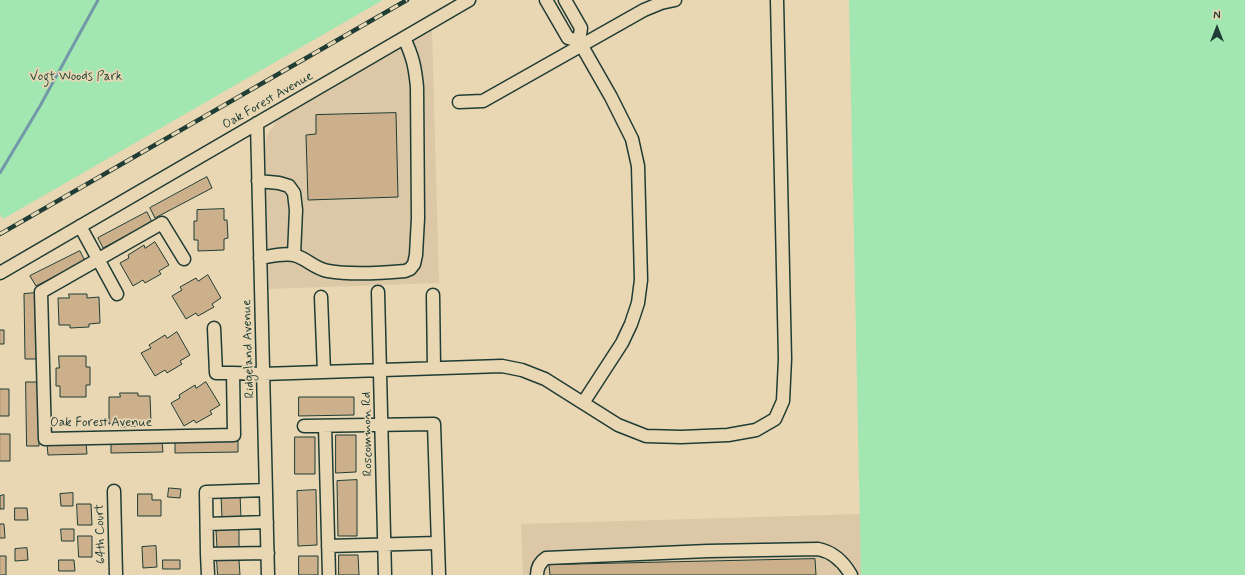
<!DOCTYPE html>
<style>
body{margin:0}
#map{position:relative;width:1245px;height:575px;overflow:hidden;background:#e9d7b4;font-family:Mynerve,sans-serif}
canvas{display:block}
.north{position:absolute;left:1197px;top:8px;width:40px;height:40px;-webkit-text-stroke:3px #e9d7b4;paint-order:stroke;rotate:0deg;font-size:11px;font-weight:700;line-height:16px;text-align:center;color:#1f3d34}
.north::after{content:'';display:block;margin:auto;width:14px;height:18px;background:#1f3d34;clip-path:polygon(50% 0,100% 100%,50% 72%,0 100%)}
</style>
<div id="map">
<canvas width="1245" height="575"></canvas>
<div class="north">N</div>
</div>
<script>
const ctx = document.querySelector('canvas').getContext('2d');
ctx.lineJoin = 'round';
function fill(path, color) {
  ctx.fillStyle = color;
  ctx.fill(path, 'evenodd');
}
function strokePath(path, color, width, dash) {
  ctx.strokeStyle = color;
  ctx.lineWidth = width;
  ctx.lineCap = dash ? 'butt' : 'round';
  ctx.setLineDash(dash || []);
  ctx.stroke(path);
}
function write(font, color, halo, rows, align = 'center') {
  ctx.font = font + ' Mynerve,sans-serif';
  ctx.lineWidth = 3.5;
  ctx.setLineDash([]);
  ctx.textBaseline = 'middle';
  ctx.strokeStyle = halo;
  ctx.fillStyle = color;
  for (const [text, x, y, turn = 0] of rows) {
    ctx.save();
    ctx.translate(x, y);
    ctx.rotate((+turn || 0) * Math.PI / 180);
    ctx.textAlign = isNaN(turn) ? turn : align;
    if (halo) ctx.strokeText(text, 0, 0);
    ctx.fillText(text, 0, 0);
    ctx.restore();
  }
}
const built = new Path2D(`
 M432,29L439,283L269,289L265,148L267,136L277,120Z
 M860,514L862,575H523L521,524Z`);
const green = new Path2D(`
 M0,0H383L3,219L0,214Z
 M849,0H1245V575H861Z`);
const stream = new Path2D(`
 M0,173L40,106L98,0`);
const building = new Path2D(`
 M396,113L398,197L308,200L306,135L316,134V115Z
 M207,177L212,188L155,218L150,208Z
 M224,209V220H227L228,238L224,239V250L198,251V240H194V221H197V210Z
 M147,212L152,222L103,248L98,238Z
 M155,242L169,265L159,271L161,274L145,283L143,280L133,286L120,263L129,258L128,255L144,245L145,248Z
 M80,251L85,261L36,286L30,276Z
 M208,275L221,298L212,304L214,307L198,316L196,313L186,319L172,296L182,290L180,287L196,278L198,281Z
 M36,293L37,359H25L24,294Z
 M69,294H87V298L99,297L100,323L89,324V327L70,328V325H59L58,298H69Z
 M0,330H4V344H0Z
 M177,332L190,355L180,361L182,364L167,373L165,370L155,376L141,353L151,348L149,345L165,335L167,338Z
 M59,356H86V367H90V385H86V397H60V386H56V368H59Z
 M26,382H38L39,446H27Z
 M206,382L220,405L210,411L212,414L196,423L194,420L184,426L171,403L180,398L179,395L195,385L196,388Z
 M0,389H9V416H0Z
 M120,393H138V396H150L151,422L139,423V426L121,427V423L109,424V397H120Z
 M299,397H354V415L299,416Z
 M0,434H10V461H0Z
 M336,435H356V472L336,473Z
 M295,437H315V474H295Z
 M238,440V452L175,453V441Z
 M162,442L163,452L111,453V443Z
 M86,443L87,454L48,455L47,444Z
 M357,480V536H338L337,481Z
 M169,488L181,489L180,498L168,497Z
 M316,490L317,545L298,546L297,491Z
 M73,493V506H61L60,494Z
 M240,493L241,519H222L221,494Z
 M138,494H152V500H161V516H138Z
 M4,495V509H0V496Z
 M77,504H91L92,525H78Z
 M15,508H27L28,520H15Z
 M0,524H4L5,538H0Z
 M61,529H74V541H62Z
 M239,529V547L217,548L216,530Z
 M78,536H92V557H79Z
 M156,546L157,567L143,568L142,547Z
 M27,548L28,560L15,561V549Z
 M339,555H358L359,575H339Z
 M0,556H6V575H0Z
 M299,556H318V575H299Z
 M815,559L816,575H550L549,565Z
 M59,560H74L75,571H59Z
 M163,560H180V569H163Z
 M217,560H239L240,575H218Z`);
const minor = new Path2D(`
 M546,0L568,38L579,41
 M565,0L581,28L579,41L611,97L632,139L638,166L641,280L638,303L631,324L622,343L583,403
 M459,102L483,101L644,10L661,3L675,0
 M257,123L268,575
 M258,181L279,183L289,186L294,193L296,210L294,255
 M80,226L117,294
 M260,258C272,256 286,252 297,256C308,260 316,269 328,271C350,275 383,273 405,271L410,269L414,264L416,255L418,218L417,87C415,67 413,57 404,38
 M184,259L162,223L41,292L45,439L234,435L233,373L263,374L502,366L522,370L545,379L618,425L646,436L681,437L728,435L756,430L775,419L783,401L785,359L777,0
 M0,273L469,0
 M378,292L385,575
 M433,295L434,368
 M321,297L324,372
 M214,328L216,373H233
 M304,426L434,424L439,575
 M325,426L329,575
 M266,490L206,492L207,554L268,553
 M114,491L116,575
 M207,524L267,522
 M328,546L438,543
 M207,554L208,575
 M537,575C537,567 540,562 546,558L708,551L818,549C833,552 843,561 851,575`);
const rail = new Path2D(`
 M0,234L407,0`);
const parkNames = [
 ["Vogt Woods Park",76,77]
];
const streetNames = [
 ["Oak Forest Avenue",268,101,-30],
 ["Ridgeland Avenue",249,349,-92],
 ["Oak Forest Avenue",101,423],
 ["Roscommon Rd",368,434,-91],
 ["64th Court",101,534,-92]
];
fill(built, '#dcc8a6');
fill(green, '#a2e6b1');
strokePath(stream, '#7399a8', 3);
fill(building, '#ccb08c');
strokePath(building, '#1f3d34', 1);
strokePath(minor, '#1f3d34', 15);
strokePath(minor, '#e9d7b4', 12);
strokePath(rail, '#1f3d34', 4.5);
strokePath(rail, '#e9d7b4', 3, [9]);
write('13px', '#2c4e40', '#e9d7b4', parkNames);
write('13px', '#1f3d34', '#e9d7b4', streetNames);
</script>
